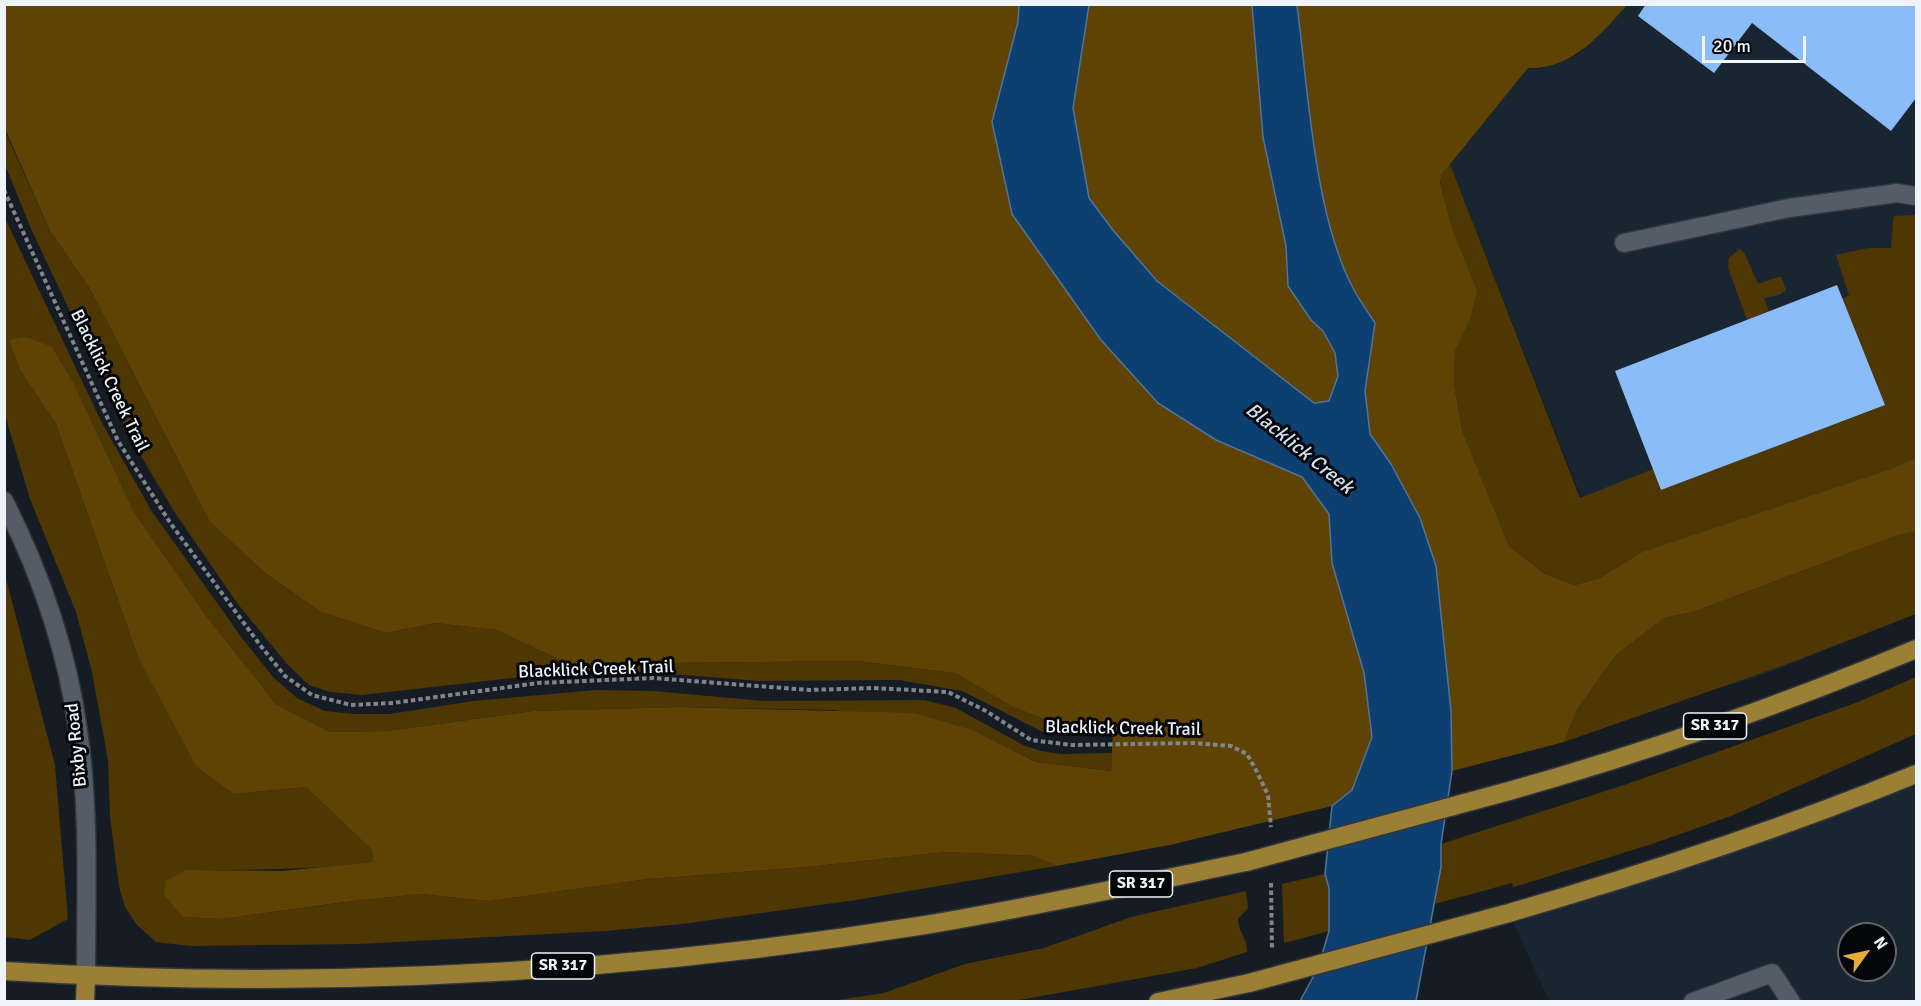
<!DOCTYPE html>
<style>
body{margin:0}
#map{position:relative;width:1921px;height:1006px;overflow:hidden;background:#151c24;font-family:Signika,sans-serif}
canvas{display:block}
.frame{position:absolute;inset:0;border:6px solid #eff4fa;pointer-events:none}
.north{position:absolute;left:1837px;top:922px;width:60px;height:60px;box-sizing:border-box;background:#040609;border:2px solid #626569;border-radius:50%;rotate:57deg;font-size:16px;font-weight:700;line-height:24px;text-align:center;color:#eff4fa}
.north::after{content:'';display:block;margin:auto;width:21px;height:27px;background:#e4ad35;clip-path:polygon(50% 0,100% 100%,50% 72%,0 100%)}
.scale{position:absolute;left:1702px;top:36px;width:104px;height:27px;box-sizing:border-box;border:3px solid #eff4fa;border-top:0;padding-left:8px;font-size:18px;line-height:21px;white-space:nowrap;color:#eff4fa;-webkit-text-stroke:4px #040609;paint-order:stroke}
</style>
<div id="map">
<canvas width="1921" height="1006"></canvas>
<div class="frame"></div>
<div class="north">N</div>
<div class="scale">20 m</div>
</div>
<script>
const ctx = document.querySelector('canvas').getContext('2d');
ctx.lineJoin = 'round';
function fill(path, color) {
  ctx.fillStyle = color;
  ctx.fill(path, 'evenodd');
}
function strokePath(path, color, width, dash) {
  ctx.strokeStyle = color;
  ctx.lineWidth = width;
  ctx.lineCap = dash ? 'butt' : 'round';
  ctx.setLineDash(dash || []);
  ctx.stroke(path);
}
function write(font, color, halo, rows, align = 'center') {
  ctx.font = font + ' Signika,sans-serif';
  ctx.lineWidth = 6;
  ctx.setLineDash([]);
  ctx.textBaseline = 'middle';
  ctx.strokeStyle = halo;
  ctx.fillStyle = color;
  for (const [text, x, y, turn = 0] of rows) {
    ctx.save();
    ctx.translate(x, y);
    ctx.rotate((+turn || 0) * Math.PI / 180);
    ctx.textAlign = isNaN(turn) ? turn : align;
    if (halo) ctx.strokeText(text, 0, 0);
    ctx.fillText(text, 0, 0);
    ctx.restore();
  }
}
const built = new Path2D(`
 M1627,5H1916V614L1756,678L1662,703L1450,164L1528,68L1541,69L1575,57Z
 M1916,773V1001H1549L1509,913ZM1849,934H1885V970H1849Z`);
const green = new Path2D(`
 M4,129L50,231L89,287L210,522L265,573L321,612L386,633L436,623L496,630L569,664L856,661L955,673L1011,706L1071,730H1113V736L1043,732L962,691L899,680L759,681L619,670L566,672L362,695L330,692L309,685L287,664L237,603L173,510L128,434L32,231L5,165Z
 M1450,164L1580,498L1653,469L1661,490L1884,405L1842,299L1849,295L1836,255L1868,248H1891L1893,220L1894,216L1916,215V458L1891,469L1642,552L1600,578L1575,585L1545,574L1509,546L1462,430L1454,384L1455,351L1470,320L1454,234L1440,183L1442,174Z
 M4,216L100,419L151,510L242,638L273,677L297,698L325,711L354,714H390L473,701L596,690L653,691L764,701L924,700L956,708L1023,745L1041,751L1061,754L1112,753L1111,771L1036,762L975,731L834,710L680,707L533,711L388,731L330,732L276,704L207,617L134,512L75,386L9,339L20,370L56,424L138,657L234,794L306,787L373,851V862C311,870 250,870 187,870L183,917L221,919L346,902L420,894L489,901L648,879L807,867L946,852L1035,856L1056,866L856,900L682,924L605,931L358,944L190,946L156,942L137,925L125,907L119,886L110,817L108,761L92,672L76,612L30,499L5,415Z
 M1739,249L1744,252L1758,284L1781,276L1786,290L1779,295L1764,298L1769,311L1747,320L1728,268L1729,258Z
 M1916,531V614L1782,666L1564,742L1578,708L1616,655L1664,618L1696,611L1892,537Z
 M5,575L55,765L68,919L30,940L5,937Z
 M1916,677V734L1731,816L1655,843L1524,884L1513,887L1512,883L1435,904L1441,844L1627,784L1858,702Z
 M1325,874L1329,888V931L1284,943L1282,884Z
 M1246,891L1248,908L1238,919C1238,932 1248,939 1247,952L1197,968L1014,1001H830L884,993L965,964L1044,948L1131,917Z`);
const forest = new Path2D(`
 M5,5H1019L1018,22L992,122L1216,440L1302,477L1329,514L1332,563L1364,673L1372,737L1352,790L1332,806L1170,845L1056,866L1035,856L946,852L807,867L648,879L489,901L420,894L345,902L221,919L183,917L164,895L165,881L187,870L283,871L373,862V851L306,787L234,794L196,766L138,657L56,424L20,370L9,340L27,337L52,347L75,386L134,512L207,617L276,704L330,732L388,731L533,711L680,707L914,713L975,731L1036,762L1111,771L1113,730H1071L1011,706L955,673L856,661L569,664L496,630L436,623L386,633L321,612L265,573L210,522L89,287L50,231L5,129Z
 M1089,5H1252L1263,137L1286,246L1288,286L1311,320L1323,331L1335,353L1338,376L1329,401L1314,403L1157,281L1112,229L1089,198L1073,108Z
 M1297,5H1627C1600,35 1572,70 1528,68L1442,174L1440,183L1454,234L1477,291L1470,320L1455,351L1454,384L1462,430L1509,546L1545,574L1575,585L1600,578L1642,552L1891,469L1916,458V531L1892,537L1696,611L1664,618L1616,655L1578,708L1564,742L1452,771L1451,711L1436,566L1391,464L1370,434L1365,391L1375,323C1368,312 1359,300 1353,288C1314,216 1308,87 1297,5Z`);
const water = new Path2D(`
 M1019,5H1089L1073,108L1089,198L1112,229L1157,281L1314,403L1329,401L1338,376L1335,353L1323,331L1311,320L1288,286L1286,246L1263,137L1252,5H1297C1308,88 1314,215 1353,288C1359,300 1368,312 1375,323L1365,391L1370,434L1391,464L1420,518L1436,566L1451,711L1452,771L1441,844V867L1416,1001H1300L1318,968L1329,931V888L1325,874L1332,806L1352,790L1372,737L1364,673L1332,563L1329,514L1302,477L1216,440L1158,403L1101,340L1012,214L992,122L1018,22Z`);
const building = new Path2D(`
 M1646,4H1916V98L1891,131L1752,23L1714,73L1638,16Z
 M1837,285L1885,405L1661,490L1615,371Z`);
const path = new Path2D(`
 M4,190L118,441L171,524L260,645L285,676L312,695L351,705L393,703L538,683L653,678L809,690L874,688L948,692L986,711L1031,740L1072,745L1194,743L1231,746L1247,754L1256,770L1268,795L1271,827
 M1271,883L1272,950`);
const minor = new Path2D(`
 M1624,243L1789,208L1897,193L1916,196
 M4,501C40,572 67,651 78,730C90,811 86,895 86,976
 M1693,1002L1772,973L1791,1002`);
const major = new Path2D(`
 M1509,791C1648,752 1784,704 1916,649
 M1509,913C1647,873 1784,828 1916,774
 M4,971C310,990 622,974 925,925C1033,907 1139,884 1246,862
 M85,1002L86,976
 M1158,1002L1249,983`);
const majorBridge = new Path2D(`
 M1246,862L1509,791
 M1249,983L1509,913`);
const shields = [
 [1715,726,63],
 [1141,884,63],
 [563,966,63]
];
const shieldNames = [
 ["SR 317",1715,726],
 ["SR 317",1141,884],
 ["SR 317",563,966]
];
const streetNames = [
 ["Blacklick Creek Trail",109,381,64],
 ["Blacklick Creek Trail",596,670,-2],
 ["Blacklick Creek Trail",1123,729,1],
 ["Bixby Road",77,745,-96]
];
const waterNames = [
 ["Blacklick Creek",1299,449,39]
];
fill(built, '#1a2532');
fill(green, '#4e3702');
fill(forest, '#5e4305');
fill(water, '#0d3f71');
strokePath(water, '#51759a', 1.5);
fill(building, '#8abdf8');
strokePath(minor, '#32363c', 21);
strokePath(major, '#32363c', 21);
strokePath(path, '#80868d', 4, [4.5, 3]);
strokePath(minor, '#545d67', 18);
strokePath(major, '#9b7f35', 18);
strokePath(majorBridge, '#32363c', 21, []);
strokePath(majorBridge, '#9b7f35', 18);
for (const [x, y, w] of shields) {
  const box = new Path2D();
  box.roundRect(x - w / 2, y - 13, w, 26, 4.5);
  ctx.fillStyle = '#040609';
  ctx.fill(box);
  strokePath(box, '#eff4fa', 1.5);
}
write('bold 16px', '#eff4fa', null, shieldNames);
write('18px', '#eff4fa', '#040609', streetNames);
write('italic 20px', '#d1dfee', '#040609', waterNames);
</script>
